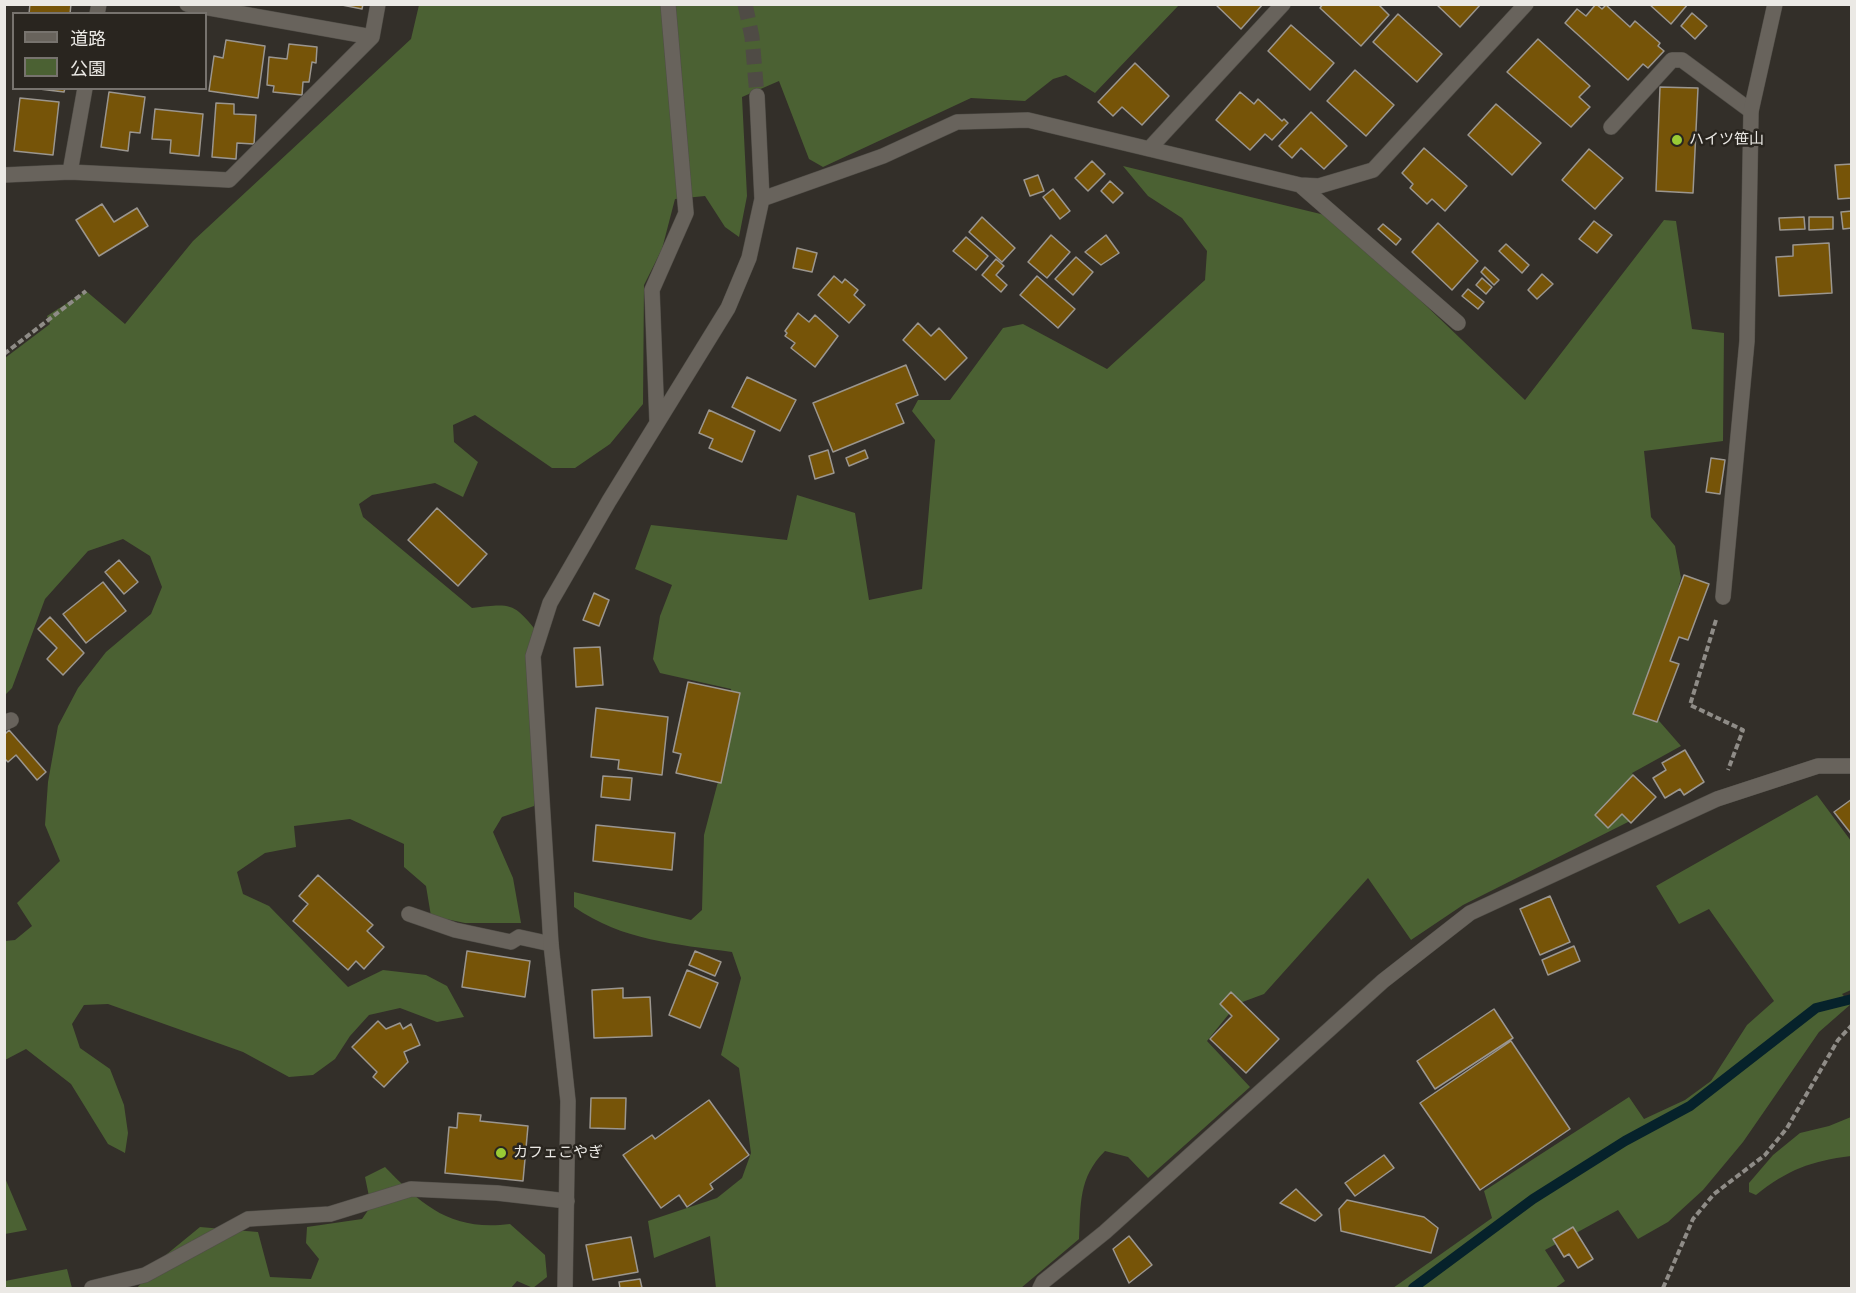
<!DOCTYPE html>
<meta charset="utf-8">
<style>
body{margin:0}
#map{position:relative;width:1856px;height:1293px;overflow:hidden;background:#332f29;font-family:"Source Serif 4","Noto Sans JP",serif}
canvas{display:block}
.frame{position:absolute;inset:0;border:6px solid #ebe9e5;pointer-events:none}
.legend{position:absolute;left:12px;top:12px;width:195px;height:78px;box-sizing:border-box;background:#29251f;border:2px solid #77736e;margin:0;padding:8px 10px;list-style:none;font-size:18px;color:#ebe9e5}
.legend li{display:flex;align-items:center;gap:12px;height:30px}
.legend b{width:30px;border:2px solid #77736e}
</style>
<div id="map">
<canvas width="1856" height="1293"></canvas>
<div class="frame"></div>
<ul class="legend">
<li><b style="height:8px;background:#68635c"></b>道路</li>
<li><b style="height:16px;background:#4b6133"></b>公園</li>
</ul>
</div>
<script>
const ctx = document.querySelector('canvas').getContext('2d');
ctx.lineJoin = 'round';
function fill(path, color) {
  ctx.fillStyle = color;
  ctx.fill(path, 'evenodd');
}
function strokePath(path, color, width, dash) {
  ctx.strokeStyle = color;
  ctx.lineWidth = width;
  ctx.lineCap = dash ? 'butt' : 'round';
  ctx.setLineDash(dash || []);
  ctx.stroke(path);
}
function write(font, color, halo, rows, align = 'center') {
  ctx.font = font + ' "Source Serif 4","Noto Sans JP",serif';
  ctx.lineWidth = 5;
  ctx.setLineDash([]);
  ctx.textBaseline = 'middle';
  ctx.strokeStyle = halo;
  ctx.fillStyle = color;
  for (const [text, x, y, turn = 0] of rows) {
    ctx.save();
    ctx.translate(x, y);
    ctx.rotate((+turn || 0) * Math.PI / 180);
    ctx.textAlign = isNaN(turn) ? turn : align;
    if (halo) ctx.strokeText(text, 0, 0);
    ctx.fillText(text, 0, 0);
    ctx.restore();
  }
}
const green = new Path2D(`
 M419,5H1179L1095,93L1066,75L1053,79L1025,101L971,98L823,167L809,159L779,81L742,97L747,196L739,237L725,227L705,196L675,199L662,249L644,285L643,404L610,444L575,468H552L475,415L453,425L454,442L478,462L463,497L435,483L372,495L359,504L363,517L472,608C514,603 514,603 541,637L534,806L502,817L493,832L513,878L521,923H465L431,916L426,886L404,867V844L350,819L294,826L296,847L265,853L237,872L243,894L269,906L348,987L383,970L426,975L447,986L464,1017L437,1022L400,1008L369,1015L350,1036L335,1059L313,1075L289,1077L243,1052L108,1004L84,1005L72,1024L80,1048L110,1069L124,1105L128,1133L125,1153L108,1144L71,1084L26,1049L5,1060V1068V941L15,940L32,926L17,903L60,861L45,825L48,782L58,726L78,688L106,652L151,614L162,587L150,556L123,539L88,551L45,599L12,688L5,695V358L50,324L47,316L86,291L125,324L193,241L411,39Z
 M1123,166L1333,217L1525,400L1664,220L1676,221L1692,329L1724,333L1723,441L1644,451L1651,517L1675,546L1681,578L1646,706L1681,746L1632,773L1647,797L1634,819L1463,905L1411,940L1368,878L1264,994L1237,1004L1207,1041L1250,1087L1148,1178L1128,1157L1105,1151C1078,1178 1081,1204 1079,1239L1021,1288H716L710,1236L654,1258L648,1221L717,1198L742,1178L751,1153L739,1068L721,1055L741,978L732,952C676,944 623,941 574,907V892L691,920L702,910L704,835L736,713L731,689L660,673L653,659L660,616L672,585L635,569L651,525L787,540L797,495L855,513L869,600L922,589L935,440L912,411L918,400H950L1003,328L1023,324L1107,369L1205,280L1207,251L1182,218L1148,196Z
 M1817,795L1851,841V990L1842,994L1851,1004L1819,1032L1743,1142L1703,1190L1668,1222L1638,1239L1618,1210L1545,1250L1565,1281L1555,1288H1393L1492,1218L1484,1191L1629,1097L1644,1119L1685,1100L1711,1081L1747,1025L1774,1001L1709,909L1679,924L1656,886Z
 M1851,1117V1156C1811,1161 1787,1170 1756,1195L1749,1192V1183L1773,1155L1800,1133L1829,1126Z
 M385,1167C424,1207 451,1231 510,1224L545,1255L547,1277L533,1288L517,1281L511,1288H137L167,1254L200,1227L258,1232L270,1277L311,1279L319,1259L306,1243L307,1227L362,1219L371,1206L365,1177Z
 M4,1178H5L27,1230L5,1234Z
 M67,1269L72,1288H5V1281Z`);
const stream = new Path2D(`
 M1413,1288L1533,1199L1625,1141L1690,1106L1816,1008L1852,999`);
const building = new Path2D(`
 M30,4H71L70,14H29Z
 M337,4H363L362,9Z
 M1215,4H1263L1241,29Z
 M1323,4H1378L1389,15L1361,46L1320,8Z
 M1436,4H1481L1460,27Z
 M1596,4L1602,9L1606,5L1630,27L1635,21L1660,43L1658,46L1664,51L1648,68L1643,64L1628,80L1565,23L1577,9L1586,16Z
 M1649,4H1688L1671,24Z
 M1692,13L1707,26L1695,39L1681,26Z
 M1398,14L1442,54L1417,82L1373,42Z
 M1291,25L1334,63L1310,90L1268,51Z
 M1538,39L1590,86L1579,97L1590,107L1571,127L1507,72Z
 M226,40L265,46L258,98L209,91L214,56L223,58Z
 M289,44L317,47L316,63L312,62L309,82H303L302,95L273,92L274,86L267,85L269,57L287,59Z
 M1135,63L1169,96L1142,125L1122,107L1113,116L1098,102Z
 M1355,70L1394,105L1366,136L1327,101Z
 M1660,87L1698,88L1693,193L1656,191Z
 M31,88H65L64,92Z
 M109,92L145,97L140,133L130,132L128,151L101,147Z
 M1240,92L1254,104L1258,99L1282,121L1284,119L1288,123L1272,140L1265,134L1250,150L1216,120Z
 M20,98L59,102L53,155L14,151Z
 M216,103L234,104V114L256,115L254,144L237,143L236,159L212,157Z
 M1496,104L1541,143L1512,175L1468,135Z
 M155,109L203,114L199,156L170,153L171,140L152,139Z
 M1311,112L1347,146L1324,169L1301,148L1292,158L1279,146Z
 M1424,148L1467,186L1445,211L1432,199L1427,204L1410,188L1413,184L1402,173Z
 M1589,149L1623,178L1595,209L1562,180Z
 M1092,161L1105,174L1088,191L1075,178Z
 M1852,164V198L1838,199L1835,165Z
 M1038,175L1044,191L1030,196L1024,180Z
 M1110,181L1123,193L1113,203L1101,191Z
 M1053,189L1070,211L1060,219L1043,197Z
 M102,204L114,222L137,208L148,226L99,256L76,220Z
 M1852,211V228L1843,229L1841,212Z
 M982,217L1015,248L1002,262L969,232Z
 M1804,217L1805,229L1780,230L1779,218Z
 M1809,217H1833V229L1809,230Z
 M1594,221L1612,235L1597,253L1579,239Z
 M1438,223L1478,261L1452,290L1412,252Z
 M1383,224L1401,239L1396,245L1378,229Z
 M1051,235L1070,252L1047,278L1028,262Z
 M1106,235L1119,253L1101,265L1085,252Z
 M966,237L988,256L976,270L953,251Z
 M1829,243L1832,293L1779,296L1776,257L1793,256V245Z
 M1506,244L1529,265L1522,273L1499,251Z
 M797,248L817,253L812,272L793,268Z
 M1076,257L1093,272L1073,295L1055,279Z
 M996,259L1004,266L996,275L1007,285L1001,292L982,275Z
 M1485,267L1499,280L1494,285L1481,272Z
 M1542,274L1553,284L1537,299L1528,290Z
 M834,276L842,283L845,279L858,290L854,295L865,305L849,323L818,295Z
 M1037,276L1075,309L1058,328L1020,295Z
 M1482,278L1492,287L1486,294L1476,285Z
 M1468,289L1484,302L1478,309L1462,296Z
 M798,313L809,322L815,315L838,336L815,367L791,348L795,343L785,336L787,333L785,331Z
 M918,323L931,336L939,328L967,358L945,380L903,340Z
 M906,365L918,395L896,404L904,423L833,452L813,403Z
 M747,377L796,400L780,431L732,407Z
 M709,410L755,431L742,462L709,448L713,439L699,433Z
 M828,450L834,473L815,479L809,456Z
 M865,450L868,458L849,466L846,458Z
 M1711,458L1725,460L1720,494L1706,492Z
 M437,508L487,554L458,586L408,540Z
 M119,560L138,582L124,594L105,572Z
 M1684,575L1709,584L1688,640L1679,637L1670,661L1679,664L1657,722L1633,714Z
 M103,582L126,611L86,643L63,614Z
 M594,593L609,600L599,626L583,620Z
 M50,617L84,653L63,675L47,659L57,648L38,629Z
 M600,647L603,685L576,687L574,648Z
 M688,682L740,693L721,783L676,773L681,754L673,752Z
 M596,708L668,717L662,775L618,769L619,760L591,757Z
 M9,730L46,772L37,780L16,755L8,762L4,758V735Z
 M1685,750L1704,782L1684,795L1680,789L1665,798L1653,778L1666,770L1662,763Z
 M1633,775L1656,797L1631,823L1622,814L1608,828L1595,815Z
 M603,776L632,778L630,800L601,797Z
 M1852,799V835L1834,812Z
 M596,825L675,833L672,870L593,861Z
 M318,875L373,925L367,931L384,947L364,969L356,961L348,970L293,921L308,904L299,896Z
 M1550,896L1570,942L1540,955L1520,909Z
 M1574,946L1580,961L1548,975L1542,960Z
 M467,951L530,961L525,997L462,987Z
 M695,951L721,962L715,976L689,965Z
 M687,970L718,983L700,1028L669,1015Z
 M623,988V998L650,997L652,1036L594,1038L592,990Z
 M1231,992L1279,1039L1246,1073L1210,1039L1232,1016L1220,1004Z
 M1494,1009L1513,1038L1435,1089L1417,1061Z
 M378,1021L386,1029L400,1023L403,1029L411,1024L420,1045L404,1052L408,1062L384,1087L373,1077L377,1072L352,1047Z
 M1511,1041L1570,1129L1480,1190L1420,1103Z
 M591,1098H626L625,1129L590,1128Z
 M709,1100L749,1155L710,1184L713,1189L687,1207L679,1195L661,1208L623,1155L652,1135L655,1139Z
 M458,1113L481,1115L480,1121L528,1126L523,1181L445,1173L449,1127L457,1128Z
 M1384,1155L1394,1168L1355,1196L1345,1183Z
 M1296,1189L1322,1215L1315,1221L1280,1203Z
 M1347,1200L1424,1217L1438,1228L1431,1253L1341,1231L1339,1209Z
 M1573,1227L1593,1259L1578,1268L1569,1254L1564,1257L1553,1239Z
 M1129,1236L1152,1265L1129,1283L1113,1249Z
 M631,1237L638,1272L593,1280L586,1245Z
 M640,1279L642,1288H620L619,1282Z`);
const minorTunnel = new Path2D(`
 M745,4L752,37L757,96`);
const path = new Path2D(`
 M4,354L86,291
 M1716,620L1690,705L1743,730L1728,770
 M1663,1288L1693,1219L1714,1194L1765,1155L1787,1128L1838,1040L1852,1025`);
const service = new Path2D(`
 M1611,127L1672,60H1682L1751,111
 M409,914L455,930L511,942L519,937L551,944
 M92,1288L145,1275L248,1219L330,1214L411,1189L497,1193L567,1201`);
const minor = new Path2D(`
 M187,4L372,37
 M97,14L99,4
 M1149,149L1283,4
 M70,172L85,88
 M4,175L70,172L229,180L372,37L378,4
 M1300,185L1458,323
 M762,199L883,156L957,122L1028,120L1300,185L1319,186L1373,170L1526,4
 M657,422L652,290L686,213L668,4
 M1723,597L1747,341L1751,111L1775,4
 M4,723L11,720
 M565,1288L568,1101L551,944L533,656L550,603L609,501L728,308L749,258L762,199L757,96
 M1040,1288L1043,1282L1105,1232L1383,981L1470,913L1717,799L1818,766H1852`);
const markers = [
 [1677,140,6,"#99cb35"],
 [501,1153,6,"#99cb35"]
];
const poiNames = [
 ["ハイツ笹山",1689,140],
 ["カフェこやぎ",513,1153]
];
fill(green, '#4b6133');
strokePath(stream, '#06222b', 10);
fill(building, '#765408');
strokePath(building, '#9b968f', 1.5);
strokePath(minorTunnel, '#4f4b45', 15, [15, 8]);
strokePath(service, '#514e48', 16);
strokePath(minor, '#514e48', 16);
strokePath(path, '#8f8c87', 4, [6, 3]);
strokePath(service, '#68635c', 15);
strokePath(minor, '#68635c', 15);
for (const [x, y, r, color] of markers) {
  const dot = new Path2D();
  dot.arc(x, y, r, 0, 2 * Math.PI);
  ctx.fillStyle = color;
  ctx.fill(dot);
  strokePath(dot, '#29251f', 2);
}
write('15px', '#ebe9e5', '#29251f', poiNames, 'left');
</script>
